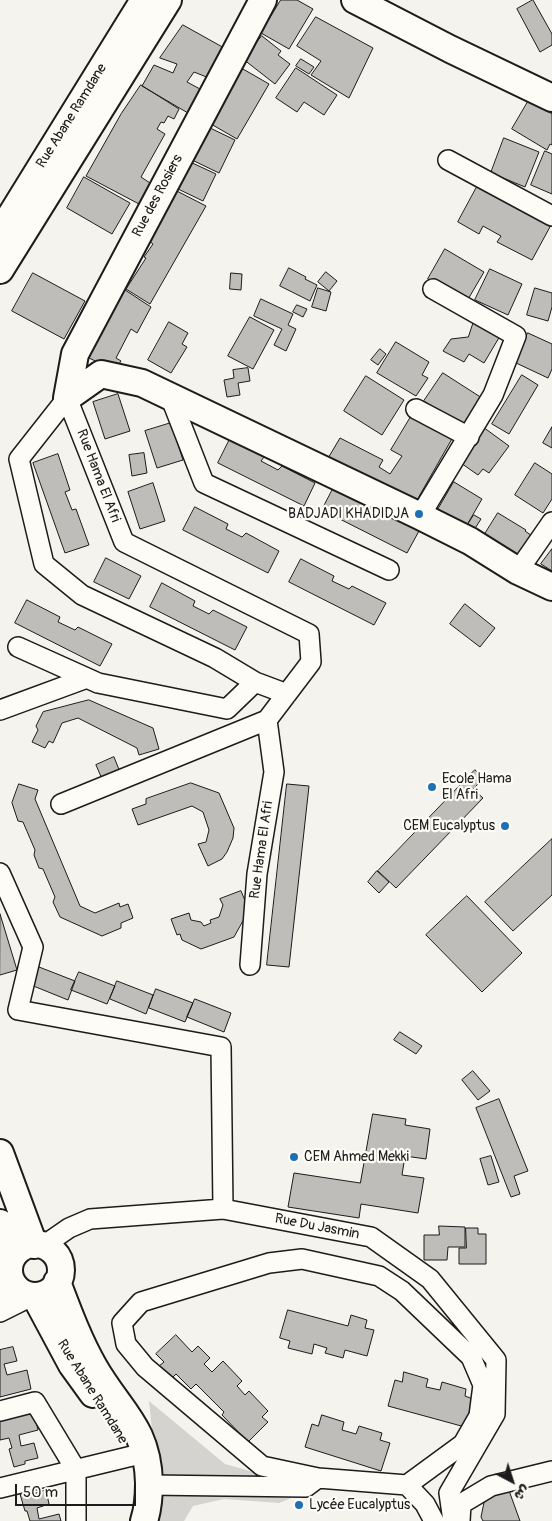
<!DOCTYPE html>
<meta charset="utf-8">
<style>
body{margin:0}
#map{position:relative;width:552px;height:1521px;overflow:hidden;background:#f4f3ee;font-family:Pangolin,"Playpen Sans Arabic",sans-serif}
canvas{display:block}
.north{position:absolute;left:487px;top:1456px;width:50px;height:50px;-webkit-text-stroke:4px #fdfcf7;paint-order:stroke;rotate:140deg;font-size:14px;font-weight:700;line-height:20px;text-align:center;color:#1c1c1c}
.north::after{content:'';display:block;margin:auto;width:18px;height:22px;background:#1c1c1c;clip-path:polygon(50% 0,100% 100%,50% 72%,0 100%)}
.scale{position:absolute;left:15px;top:1484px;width:121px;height:22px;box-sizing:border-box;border:2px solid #1c1c1c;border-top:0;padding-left:6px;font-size:15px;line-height:18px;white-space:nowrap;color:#1c1c1c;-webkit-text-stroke:4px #fdfcf7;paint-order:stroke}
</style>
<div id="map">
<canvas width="552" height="1521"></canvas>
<div class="north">ش</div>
<div class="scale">50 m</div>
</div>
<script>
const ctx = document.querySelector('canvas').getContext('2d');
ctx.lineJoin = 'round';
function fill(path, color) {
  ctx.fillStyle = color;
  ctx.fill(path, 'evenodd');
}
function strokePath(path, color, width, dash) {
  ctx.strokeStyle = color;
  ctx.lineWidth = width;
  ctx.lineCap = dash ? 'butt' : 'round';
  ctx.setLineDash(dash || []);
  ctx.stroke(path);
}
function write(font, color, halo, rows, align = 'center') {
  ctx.font = font + ' Pangolin,sans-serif';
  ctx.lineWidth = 4.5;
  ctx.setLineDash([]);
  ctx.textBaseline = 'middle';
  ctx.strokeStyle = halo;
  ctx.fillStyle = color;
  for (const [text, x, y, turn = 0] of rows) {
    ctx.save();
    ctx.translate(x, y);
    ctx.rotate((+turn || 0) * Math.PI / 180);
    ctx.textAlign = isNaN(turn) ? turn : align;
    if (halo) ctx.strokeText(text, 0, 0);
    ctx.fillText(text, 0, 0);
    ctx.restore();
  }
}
const green = new Path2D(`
 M149,1401L225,1464L313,1489L279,1503L224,1499L193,1506L184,1521H158L164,1488L159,1455L152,1430Z`);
const building = new Path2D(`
 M281,0H297L313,9L289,49L261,33Z
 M533,0L552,34V45L540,52L517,9Z
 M316,17L373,48L349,98L311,75L321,61L297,46Z
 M183,25L226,49L209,78L194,72L187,82L200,89L188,113L142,86L154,65L173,73L177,64L160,58Z
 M262,36L281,51L278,55L290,64L275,84L243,59Z
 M301,59L314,67L309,74L296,66Z
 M236,65L269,84L237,139L204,120Z
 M296,68L337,95L324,115L304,102L297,112L276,98Z
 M141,85L179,109L174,119L168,116L164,123L161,122L157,129L165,134L141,177L150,183L139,204L86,176L121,114Z
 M529,100L552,114V145L550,144L547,150L512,129Z
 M206,126L235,140L219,173L190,159Z
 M504,138L539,152L525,187L491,173Z
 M545,151L552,154V194L531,185Z
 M188,161L216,174L203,201L176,188Z
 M84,177L130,203L112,234L67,208Z
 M478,185L551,225L532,260L497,242L501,236L483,226L479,234L458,222Z
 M171,188L206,206L150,304L126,289L146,258L144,257L153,244L148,240Z
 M445,249L484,272L467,301L428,279Z
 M289,268L306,277L305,279L317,285L310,301L280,286Z
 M490,269L522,284L508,315L475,300Z
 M326,272L337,281L329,291L318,282Z
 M33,273L85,301L64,339L12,311Z
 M231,273L242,274L241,290L230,289Z
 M122,288L151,307L137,333L131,329L116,358L121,361L115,370L78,353Z
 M318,288L331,292L326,311L312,307Z
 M535,288L552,293V307L548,321L527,315Z
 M261,299L293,314L288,325L296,329L286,351L274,345L282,329L254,316Z
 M297,305L307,309L303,317L293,312Z
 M250,317L274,330L253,369L228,356Z
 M474,321L500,336L484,363L469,354L464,362L443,351L451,339L468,337Z
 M169,322L188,333L182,344L187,347L171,373L148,360Z
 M528,333L552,344V369L548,378L514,362Z
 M396,342L429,362L422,375L428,378L416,396L377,373Z
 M380,349L386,354L378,365L371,360Z
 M248,368L250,381L238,383L240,395L227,397L224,380L234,378L233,370Z
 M443,373L482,398L463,427L424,401Z
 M522,375L538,385L509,434L492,424Z
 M366,376L404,400L382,435L344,411Z
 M118,394L130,431L105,439L93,402Z
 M412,415L453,437L413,507L324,465L340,438L383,460L379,467L390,474L402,456L391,450Z
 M171,423L183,460L157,468L145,431Z
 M483,427L509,446L489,473L483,469L478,475L458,461Z
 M552,427V448L543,443Z
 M230,439L264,457L261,461L278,470L282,466L315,483L304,506L218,463Z
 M144,453L147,473L132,476L129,455Z
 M58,454L70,490L65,492L72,510L76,509L89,545L65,553L33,463Z
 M535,463L552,474V499L543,513L515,495Z
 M454,482L482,499L464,530L436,513Z
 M153,483L165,521L140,529L128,492Z
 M334,487L368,504L365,509L382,517L385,513L419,531L407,553L322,510Z
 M195,507L228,524L226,529L242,537L246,533L279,551L268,573L183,530Z
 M498,513L526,530L525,531L535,538L517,566L480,542Z
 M474,515L481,519L474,530L467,526Z
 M552,549V571L541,564Z
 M106,558L141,576L129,599L94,582Z
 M301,559L334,576L332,581L349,589L352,586L386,603L374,625L289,582Z
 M162,583L195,601L193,606L209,614L213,610L247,627L235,650L150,607Z
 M27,600L60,617L58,622L75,630L78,627L112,644L100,666L15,623Z
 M465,604L495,628L480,647L450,624Z
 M89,700L153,728L159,749L139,755L137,748L78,718L62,723L53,743L49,741L45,748L32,742L38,730L36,726L43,712Z
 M114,757L120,772L102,779L96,765Z
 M475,770L484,778L473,789L483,798L396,888L378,871Z
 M191,783L219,793L234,828L233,838L227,852L222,859L208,866L198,844L206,842L209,830L203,812L192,806L138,825L132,809L146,804V799Z
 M19,784L38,790L35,799L80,906L95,913L119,903L120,907L128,904L133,918L121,923V928L102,936L60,917L53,902L55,897L43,869L39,868L34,855L35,850L23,822L18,821L12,803Z
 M287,784L309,786L289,967L267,965Z
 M552,839V895L513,931L485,902Z
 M377,871L389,882L379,893L368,882Z
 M241,891L249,910L234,937L201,949L182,940L180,934L177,935L171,919L189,913L191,920L201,922L204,926L211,923L210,920L219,917L223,905L220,899Z
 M467,896L522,953L482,992L426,935Z
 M0,914L17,970L0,975Z
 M39,967L75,981L68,1000L31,985Z
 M79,972L115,986L107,1004L71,990Z
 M117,981L153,995L146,1014L110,999Z
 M156,989L193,1003L185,1022L149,1008Z
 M195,999L231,1013L224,1032L187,1017Z
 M400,1032L422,1046L416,1054L394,1040Z
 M473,1071L490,1091L478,1100L462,1080Z
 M499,1099L528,1171L514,1176L520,1194L511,1197L476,1108Z
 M373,1114L406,1119L405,1125L430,1129L426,1159L405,1156L402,1175L424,1178L418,1213L361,1204L359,1218L288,1207L294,1173L360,1183Z
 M491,1156L499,1182L488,1185L480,1159Z
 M439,1226L465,1227V1247H448L447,1260H424V1235H439Z
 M466,1228H478V1234H486V1264H459V1248H466Z
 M288,1310L348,1326L351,1315L367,1320L365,1328L374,1330L367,1356L345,1350L343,1358L325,1353L327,1348L314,1344L312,1354L288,1348L290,1341L280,1338Z
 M176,1335L192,1352L198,1346L210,1358L204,1364L212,1372L223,1361L242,1381L237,1386L245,1395L249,1391L268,1411L262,1417L268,1422L248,1442L222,1415L224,1412L196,1384L191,1389L176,1374L171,1379L159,1366L164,1362L156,1354Z
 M13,1347L17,1361L4,1364L7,1375L27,1370L31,1389L0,1397V1350Z
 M404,1372L428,1379L426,1387L440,1390L442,1382L466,1389L465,1396L473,1399L465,1427L388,1406L395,1380L402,1382Z
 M34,1412L38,1430L19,1435L21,1446L34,1443L38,1458L25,1461V1464L14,1467L9,1449L12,1448L9,1438L0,1440V1420Z
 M322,1415L344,1422L342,1430L356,1434L359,1426L382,1433L380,1440L390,1443L381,1471L305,1447L312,1424L318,1426Z
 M507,1485L520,1521H483L481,1517L486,1493Z
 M46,1490L49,1504L37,1508L39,1519L59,1514L61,1521H30L27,1511H25L20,1494L32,1491V1494Z`);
const street = new Path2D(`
 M448,160L552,216
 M170,396L204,483L389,570
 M67,398L124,542L309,634L311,662L267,720L274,772L257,874L250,965
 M67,398L19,459L44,564L82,595L215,658L255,682L287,694
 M416,409L469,437
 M420,516L493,395L516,336L433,289
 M518,571L552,522
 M18,647L98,683L227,709L255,682
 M0,710L87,678
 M61,804L267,720
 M0,873L33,947L18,1010L221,1047L223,1209
 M43,1246L69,1228L90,1219L223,1209L371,1237L430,1279L496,1360L495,1414L449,1493L453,1521
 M0,1295L10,1279
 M0,1312L32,1296
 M0,1411L35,1402L76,1470V1521
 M149,1485L306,1487L318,1478
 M407,1485L463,1444L479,1416L483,1385L471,1357L402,1291L379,1276L302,1259L269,1263L141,1302L122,1323L126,1344L145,1367L262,1466L318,1478L407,1485L425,1504L434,1521
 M0,1488L132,1456
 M460,1521L461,1504L491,1486L552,1471`);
const secondary = new Path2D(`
 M355,0L450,49L552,98
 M0,233L144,0
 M0,270L168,0
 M67,398L101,374L142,383L420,516L470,541L518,571L552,587
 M67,398L75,354L263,0
 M0,1153L34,1245
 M0,1223L12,1258
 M9 1270a26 26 0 1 1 52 0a26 26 0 1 1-52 0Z
 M57,1282C68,1311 79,1341 94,1367C119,1411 148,1427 149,1483C149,1495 148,1509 144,1521
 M35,1296L72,1365L93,1394`);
const markers = [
 [419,514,5,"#1f6fb2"],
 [432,787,5,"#1f6fb2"],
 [505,826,5,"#1f6fb2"],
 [294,1157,5,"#1f6fb2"],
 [299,1505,5,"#1f6fb2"]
];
const streetNames = [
 ["Rue Abane Ramdane",72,116,-58],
 ["Rue des Rosiers",158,196,-62],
 ["Rue Hama El Afri",98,476,69],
 ["Rue Hama El Afri",262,850,-82],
 ["Rue Du Jasmin",317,1227,11],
 ["Rue Abane Ramdane",92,1392,58]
];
const poiNames = [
 ["BADJADI KHADIDJA",409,514,"right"],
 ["Ecole Hama",442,779],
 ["El Afri",442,795],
 ["CEM Eucalyptus",495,826,"right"],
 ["CEM Ahmed Mekki",304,1157],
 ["Lycée Eucalyptus",309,1505]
];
fill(green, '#d4d3cf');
fill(building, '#bebdba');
strokePath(building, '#1c1c1c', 1);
strokePath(street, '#1c1c1c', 22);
strokePath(secondary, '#1c1c1c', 30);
strokePath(street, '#fdfcf7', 19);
strokePath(secondary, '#fdfcf7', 26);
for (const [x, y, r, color] of markers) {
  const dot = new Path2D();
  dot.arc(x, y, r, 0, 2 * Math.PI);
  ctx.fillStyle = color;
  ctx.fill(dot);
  strokePath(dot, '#fdfcf7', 2);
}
write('14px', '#1c1c1c', '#fdfcf7', streetNames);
write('14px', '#1c1c1c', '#fdfcf7', poiNames, 'left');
</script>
